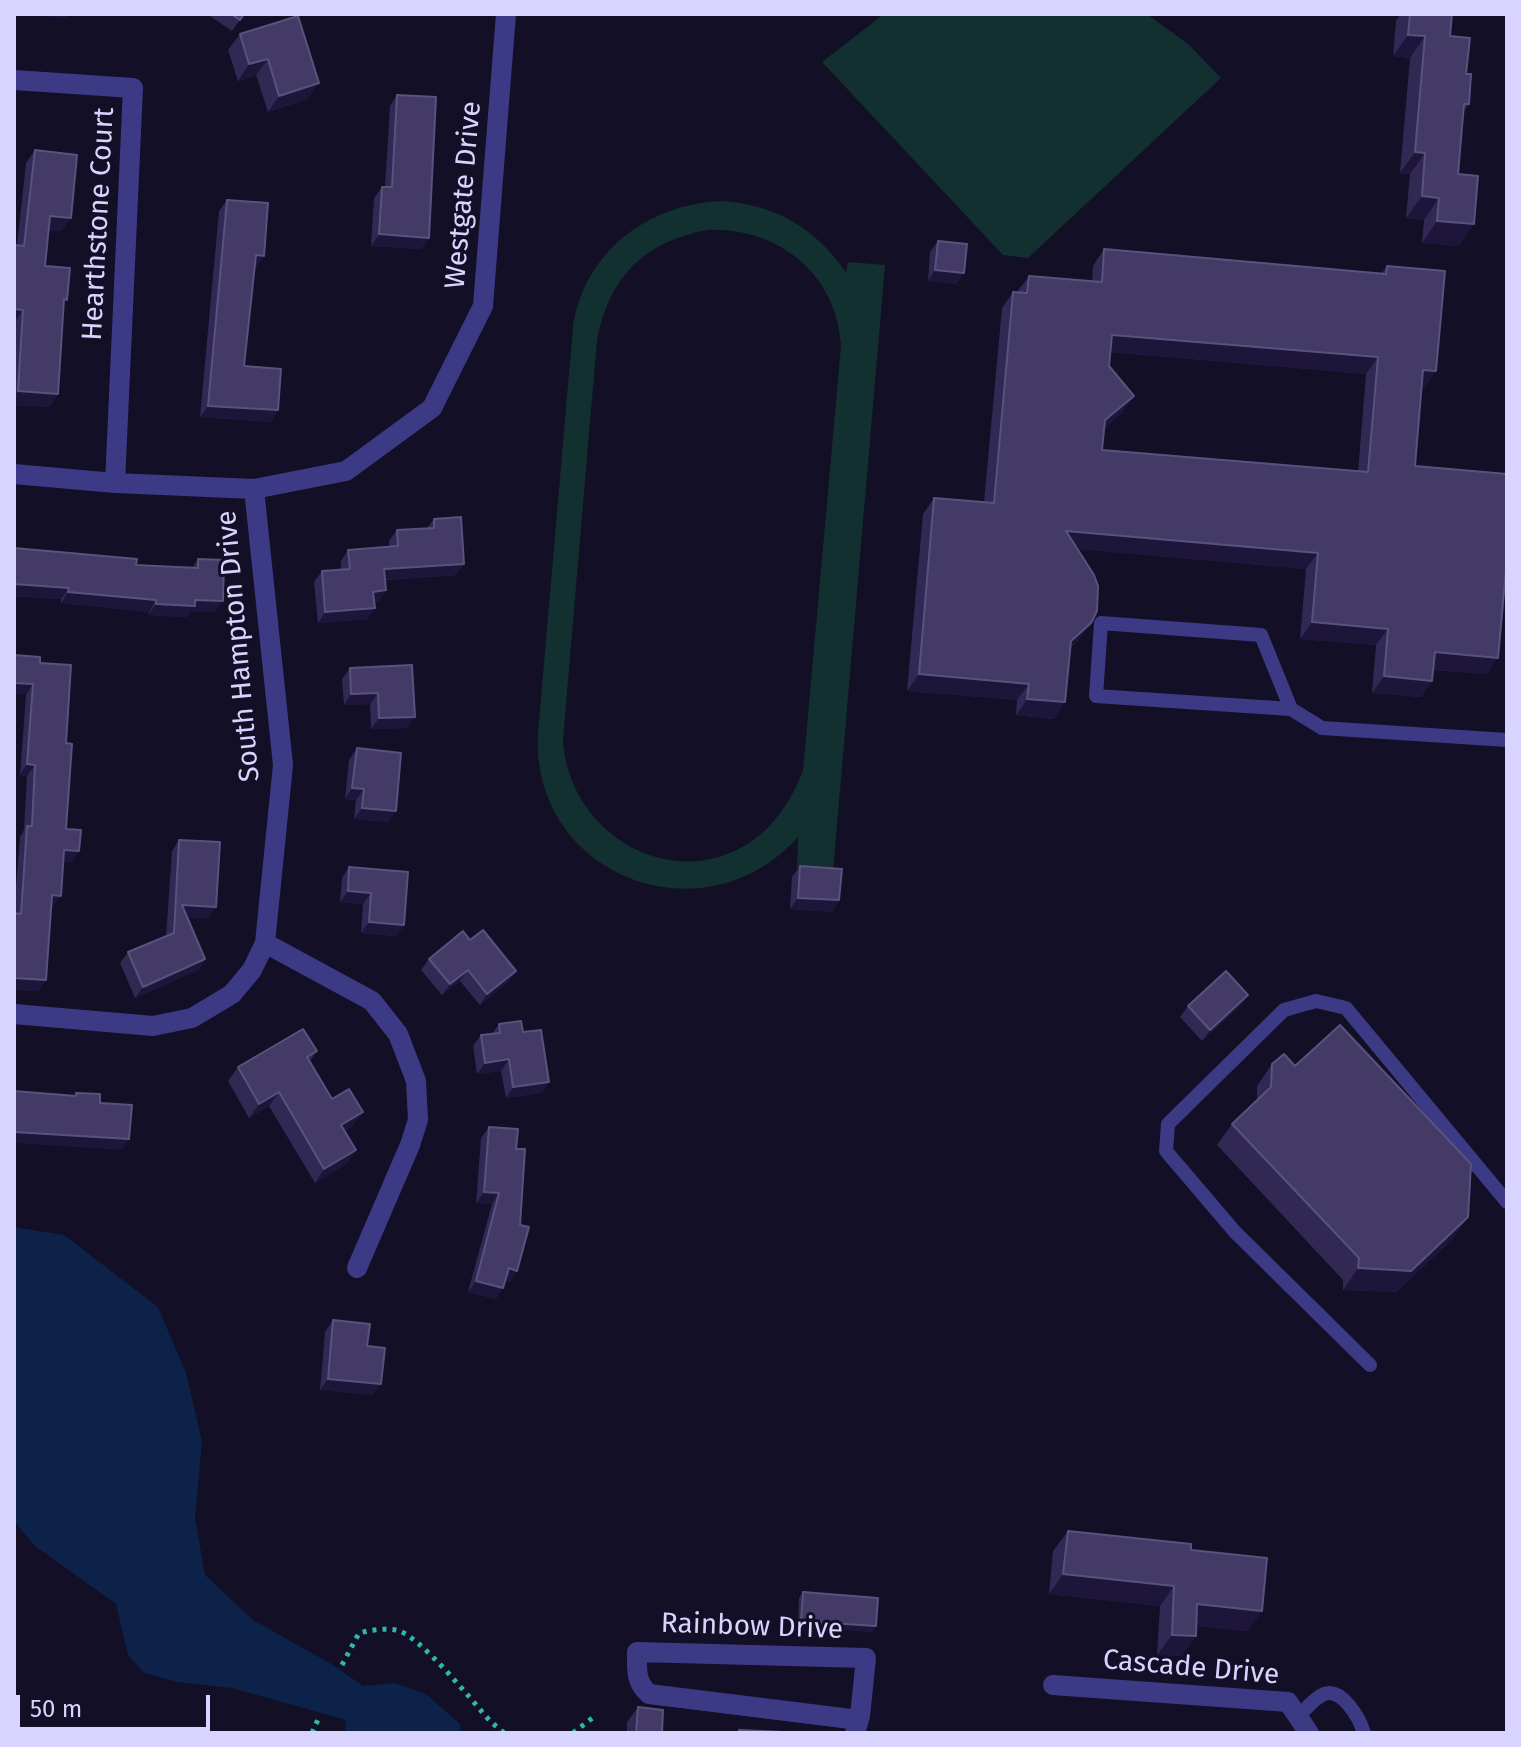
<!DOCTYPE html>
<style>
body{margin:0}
#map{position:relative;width:1521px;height:1747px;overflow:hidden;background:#130f26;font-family:"Fira Sans",sans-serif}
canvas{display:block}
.frame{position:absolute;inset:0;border:16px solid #d9d4ff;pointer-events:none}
.scale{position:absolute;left:16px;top:1695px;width:194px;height:36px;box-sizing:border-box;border:4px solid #d9d4ff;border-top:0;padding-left:10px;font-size:24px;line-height:28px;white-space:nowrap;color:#d9d4ff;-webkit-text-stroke:6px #130f26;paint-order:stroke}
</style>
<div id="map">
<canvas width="1521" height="1747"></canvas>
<div class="frame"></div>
<div class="scale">50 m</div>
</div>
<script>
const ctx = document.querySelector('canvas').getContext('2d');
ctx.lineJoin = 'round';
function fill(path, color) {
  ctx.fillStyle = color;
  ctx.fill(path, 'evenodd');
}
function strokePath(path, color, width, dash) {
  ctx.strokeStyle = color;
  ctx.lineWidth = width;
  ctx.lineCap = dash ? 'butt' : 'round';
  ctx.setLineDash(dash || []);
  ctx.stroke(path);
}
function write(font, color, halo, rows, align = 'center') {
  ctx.font = font + ' "Fira Sans",sans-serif';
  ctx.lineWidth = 6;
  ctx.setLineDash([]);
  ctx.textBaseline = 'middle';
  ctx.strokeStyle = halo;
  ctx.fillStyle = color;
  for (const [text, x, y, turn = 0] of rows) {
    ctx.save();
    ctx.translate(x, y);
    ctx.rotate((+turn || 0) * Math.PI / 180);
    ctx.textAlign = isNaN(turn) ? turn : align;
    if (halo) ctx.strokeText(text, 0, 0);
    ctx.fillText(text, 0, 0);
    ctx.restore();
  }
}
const green = new Path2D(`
 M884,14H1147L1188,44L1221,78L1028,258L1003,255L822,62Z
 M721,201C775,204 815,228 846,272L848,262L885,265L833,872L797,870L798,837C703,943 530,875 538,733L573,327C584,252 648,204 721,201ZM707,230C777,227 837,273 841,346L803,771C791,800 776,825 749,843C668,895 567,830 563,739L597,340C609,278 643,242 707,230Z`);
const water = new Path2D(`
 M14,1227L64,1235L158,1307L186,1373L202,1441L195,1518L205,1575L253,1620L333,1665L363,1686L395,1683L426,1694L460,1724L461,1733H345L346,1720L232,1688L177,1682L144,1673L128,1655L116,1604L35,1546L14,1521Z`);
const path = new Path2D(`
 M342,1665L359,1633C371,1630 384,1628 396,1630C419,1634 472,1701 490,1721L504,1733
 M312,1733L320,1715
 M573,1733L595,1716`);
const lane = new Path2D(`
 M1291,709L1261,635L1101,623L1096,696L1291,709L1322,728L1507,740
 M1370,1365L1235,1232L1166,1151L1168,1124L1284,1010L1316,1001L1346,1008L1507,1202
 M1298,1717C1305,1710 1314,1698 1324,1694C1342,1687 1360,1719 1364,1733`);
const street = new Path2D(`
 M14,80L133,88L115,483
 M14,474L115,483L254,489L346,471L432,408L483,306L506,14
 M265,943L372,1001L398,1034L416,1081L418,1120L410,1145L357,1268
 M14,1014L153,1026L192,1018L232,994L252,970L265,943L283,765L254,489
 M1053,1685L1288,1702L1309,1733
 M855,1733L860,1716L866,1658L637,1652C637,1670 635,1681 649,1694L859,1720`);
const wall = new Path2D(`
 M207,14H244L232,31Z
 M1401,14H1452L1450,36L1466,74L1469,104L1463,112L1458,174L1459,246L1422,243L1424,220L1406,218L1410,174L1400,173L1410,58L1393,56L1396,21Z
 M298,16L308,99L268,112L256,75L238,81L228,50L240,34Z
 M397,95L429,238L421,249L371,246L374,198L382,187H385L390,106Z
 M35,150L71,218L61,231L49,230L45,266L64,305L58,394L49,407L14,405V245H17L26,163Z
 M227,200L264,256L256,267H254L244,366L278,410L270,422L200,417L219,211Z
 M938,241L964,273L956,284L928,281L930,252Z
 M1104,249L1381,274L1387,266L1424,388L1422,387L1415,466L1487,674L1433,670L1432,681L1421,697L1372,693L1376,645L1300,639L1306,569L1078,549L1079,640L1070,648L1054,719L1016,715L1017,700L907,691L923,514L934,498L984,502L1002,308L1013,292H1017L1029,276L1092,282L1093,266ZM1110,352L1366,374L1358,472L1102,450L1104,428L1123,412L1109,366Z
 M434,519L464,564L456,575L385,580L386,590L378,602H374L375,608L367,619L318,623L314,582L322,571L341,569V561L348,550L389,546V541L397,530L427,528Z
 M198,559L215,612L191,611L187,617L148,615L149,612L61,603V599L14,596L136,565L192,568Z
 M40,663L66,743V829L72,862L63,861L53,907H51L46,980L38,991L14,990V912L20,837L24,830L27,776L20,775L26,695Z
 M412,665L407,728L371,729L370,704L344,705L342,679L350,668Z
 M357,748L388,822L354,819L356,800L345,799L349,760Z
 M179,840L208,918L187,917L205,959L198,970L135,998L120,963L128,952L166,936L172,851Z
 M800,866L839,900L832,912L790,909L792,877Z
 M349,867L404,925L396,936L361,933L363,904L340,902L342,878Z
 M470,940L516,971L508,982L480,1005L460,981L442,995L421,970L429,959Z
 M1248,995L1240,1006L1202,1041L1180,1017L1188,1006Z
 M499,1024L523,1032L549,1082L541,1093L506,1098L501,1071L477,1074L473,1046L481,1035L492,1034Z
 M317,1051L310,1061L332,1099L353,1126L344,1131L356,1150L346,1164L315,1183L269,1106L249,1118L228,1081L238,1067Z
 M1272,1064L1453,1239L1396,1292L1343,1290V1280L1217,1145L1232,1124L1257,1101V1086Z
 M489,1127L516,1149L510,1282L505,1280L496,1299L468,1292L492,1204L476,1203L481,1138Z
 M333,1320L367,1346L373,1395L320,1390L325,1332Z
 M1068,1531L1191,1550L1248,1631L1197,1626L1182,1656L1157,1655L1160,1606L1049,1594L1053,1551Z
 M803,1592L876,1626L872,1632L798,1626L799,1598Z
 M638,1707L662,1733H627V1722Z`);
const shadedWall = new Path2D(`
 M17,14H68L66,18Z
 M1408,35L1425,36L1410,58L1393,56Z
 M268,59L256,75L238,81L249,64Z
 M319,83L308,99L268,112L279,96Z
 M1415,152L1425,153L1410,174L1400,173Z
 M1422,196L1439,198L1424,220L1406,218Z
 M50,216L71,218L61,231L41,229Z
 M1437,221L1474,224L1459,246L1422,243Z
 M379,234L429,238L421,249L371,246Z
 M256,255L264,256L256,267L248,266Z
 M935,270L964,273L956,284L928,281Z
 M14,309L23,310L14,323Z
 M1112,335L1378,357L1366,374L1100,351Z
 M1423,370L1436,371L1424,388L1412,386Z
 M18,391L58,394L49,407L14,405V397Z
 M1134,396L1123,412L1093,437L1105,420Z
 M208,406L278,410L270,422L200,417Z
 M1066,531L1318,553L1306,569L1054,547Z
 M464,564L456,575L376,580L384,569Z
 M14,584L69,588L61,599L14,596Z
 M386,590L378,602L365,603L373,592Z
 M68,592L156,600L149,612L61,603Z
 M195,600L223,601L215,612L191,611L187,617L148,615L156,604Z
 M375,608L367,619L318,623L325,612Z
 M1312,622L1388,629L1376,645L1300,639Z
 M1091,623L1079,640L1059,657L1071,641Z
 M1435,652L1498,658L1487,674L1424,669Z
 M919,674L1029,684L1017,700L907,691Z
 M1384,676L1432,681L1421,697L1372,693Z
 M14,683L33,684L26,695L14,694Z
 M378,693L370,704L344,705L351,694Z
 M1027,699L1065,702L1054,719L1016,715Z
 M415,717L407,728L371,729L379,718Z
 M27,764L35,765L27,776L20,775Z
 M352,788L364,789L356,800L345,799Z
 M362,808L396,811L388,822L354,819Z
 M64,850L79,851L72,862L56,861Z
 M348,891L371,893L363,904L340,902Z
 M52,895L61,896L53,907L44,906Z
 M798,898L839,900L832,912L790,909Z
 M182,905L216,907L208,918L174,916Z
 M369,922L404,925L396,936L361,933Z
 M205,959L198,970L135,998L143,987Z
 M468,970L460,981L442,995L450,984Z
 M516,971L508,982L480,1005L487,994Z
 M14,978L46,980L38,991L14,990Z
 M1248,995L1240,1006L1202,1041L1210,1030Z
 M509,1059L501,1071L477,1074L485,1063Z
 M549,1082L541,1093L506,1098L513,1087Z
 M279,1092L269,1106L249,1118L259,1104Z
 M363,1112L353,1126L331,1139L341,1125Z
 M14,1132L129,1139L122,1150L14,1143Z
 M356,1150L346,1164L315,1183L324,1169Z
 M484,1192L499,1193L492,1204L476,1203Z
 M1468,1217L1453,1239L1396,1292L1343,1290L1358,1268Z
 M509,1268L517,1271L510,1282L501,1279Z
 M476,1281L503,1288L496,1299L468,1292Z
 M328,1379L381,1384L373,1395L320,1390Z
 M1063,1574L1174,1586L1160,1606L1049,1594Z
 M1197,1604L1262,1611L1248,1631L1183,1625Z
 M801,1621L876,1626L872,1632L798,1626Z
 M1172,1635L1196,1636L1182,1656L1157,1655Z`);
const building = new Path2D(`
 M231,14H244L240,20Z
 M1410,14H1452L1450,36L1470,38L1466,74H1471L1469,104H1464L1458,174L1478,176L1474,224L1437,221L1439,198L1422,196L1425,153L1415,152L1425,36L1408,35Z
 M298,16L319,83L279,96L268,59L249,64L240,34Z
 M397,95L436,97L429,238L379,234L382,187H392Z
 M35,150L77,155L71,218L50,216L45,266L70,268L67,300L64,299L58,394L18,391L23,310L14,309V245L24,246Z
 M227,200L268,203L264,256L256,255L244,366L281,369L278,410L208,406Z
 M938,241L967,244L964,273L935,270Z
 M1104,249L1386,274L1387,266L1445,271L1436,371L1423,370L1415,466L1507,474V559L1498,658L1435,652L1432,681L1384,676L1388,629L1312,622L1318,553L1066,531L1094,575L1098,586L1097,611L1091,623L1071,641L1065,702L1027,699L1029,684L919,674L934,498L994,503L1013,292L1027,293L1029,276L1102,282ZM1112,335L1378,357L1368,472L1102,450L1105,420L1134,396L1109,366Z
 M461,517L464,564L384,569L386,590L373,592L375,608L325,612L322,571L350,569L348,550L398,546L397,530L434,528V519Z
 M14,548L137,559L136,565L198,568V559L224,560L223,601L195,600V606L156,604V600L68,592L69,588L14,584Z
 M14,655L40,657V663L71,665L66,743L72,744L66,829L81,830L79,851L64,850L61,896L52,895L46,980L14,978V913L21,914L27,826H32L35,765L27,764L33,684L14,683Z
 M412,665L415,717L379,718L378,693L351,694L350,668Z
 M357,748L401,753L396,811L362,808L364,789L352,788Z
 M179,840L220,842L216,907L182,905L205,959L143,987L128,952L174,933Z
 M800,866L842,869L839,900L798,898Z
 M349,867L408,872L404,925L369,922L371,893L348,891Z
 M483,930L516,971L487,994L468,970L450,984L429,959L463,931L470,940Z
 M1226,971L1248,995L1210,1030L1188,1006Z
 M521,1021L523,1032L541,1030L549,1082L513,1087L509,1059L485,1063L481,1035L500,1033L499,1024Z
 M1340,1025L1471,1164L1468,1217L1411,1271L1358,1268L1359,1258L1232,1124L1271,1087L1272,1064L1284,1054L1295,1066Z
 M303,1029L317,1051L307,1057L332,1099L349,1089L363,1112L341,1125L356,1150L324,1169L279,1092L259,1104L238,1067Z
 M14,1091L76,1096V1093L100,1094V1103L132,1105L129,1139L14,1132Z
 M489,1127L518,1129L516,1149H525L520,1225L529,1227L517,1271L509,1268L503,1288L476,1281L499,1193L484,1192Z
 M333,1320L370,1324L367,1346L385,1348L381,1384L328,1379Z
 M1068,1531L1191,1544V1550L1267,1558L1262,1611L1197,1604L1196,1636L1172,1635L1174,1586L1063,1574Z
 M803,1592L878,1598L876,1626L801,1621Z
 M638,1707L663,1710L662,1733H636Z
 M739,1730L805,1733H739Z`);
const streetNames = [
 ["Westgate Drive",464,195,-85],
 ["Hearthstone Court",99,224,-87],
 ["South Hampton Drive",239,646,-95],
 ["Rainbow Drive",752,1627,2],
 ["Cascade Drive",1191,1668,5]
];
fill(green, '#12302f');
fill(water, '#0c2248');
strokePath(path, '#2fb8b0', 5, [4, 6]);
strokePath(lane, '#3d3a85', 14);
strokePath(street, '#3d3a85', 20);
fill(wall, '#312854');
fill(shadedWall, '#1d163a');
fill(building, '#433a66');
strokePath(building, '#5a527e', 2);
write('28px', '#d9d4ff', '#130f26', streetNames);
</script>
